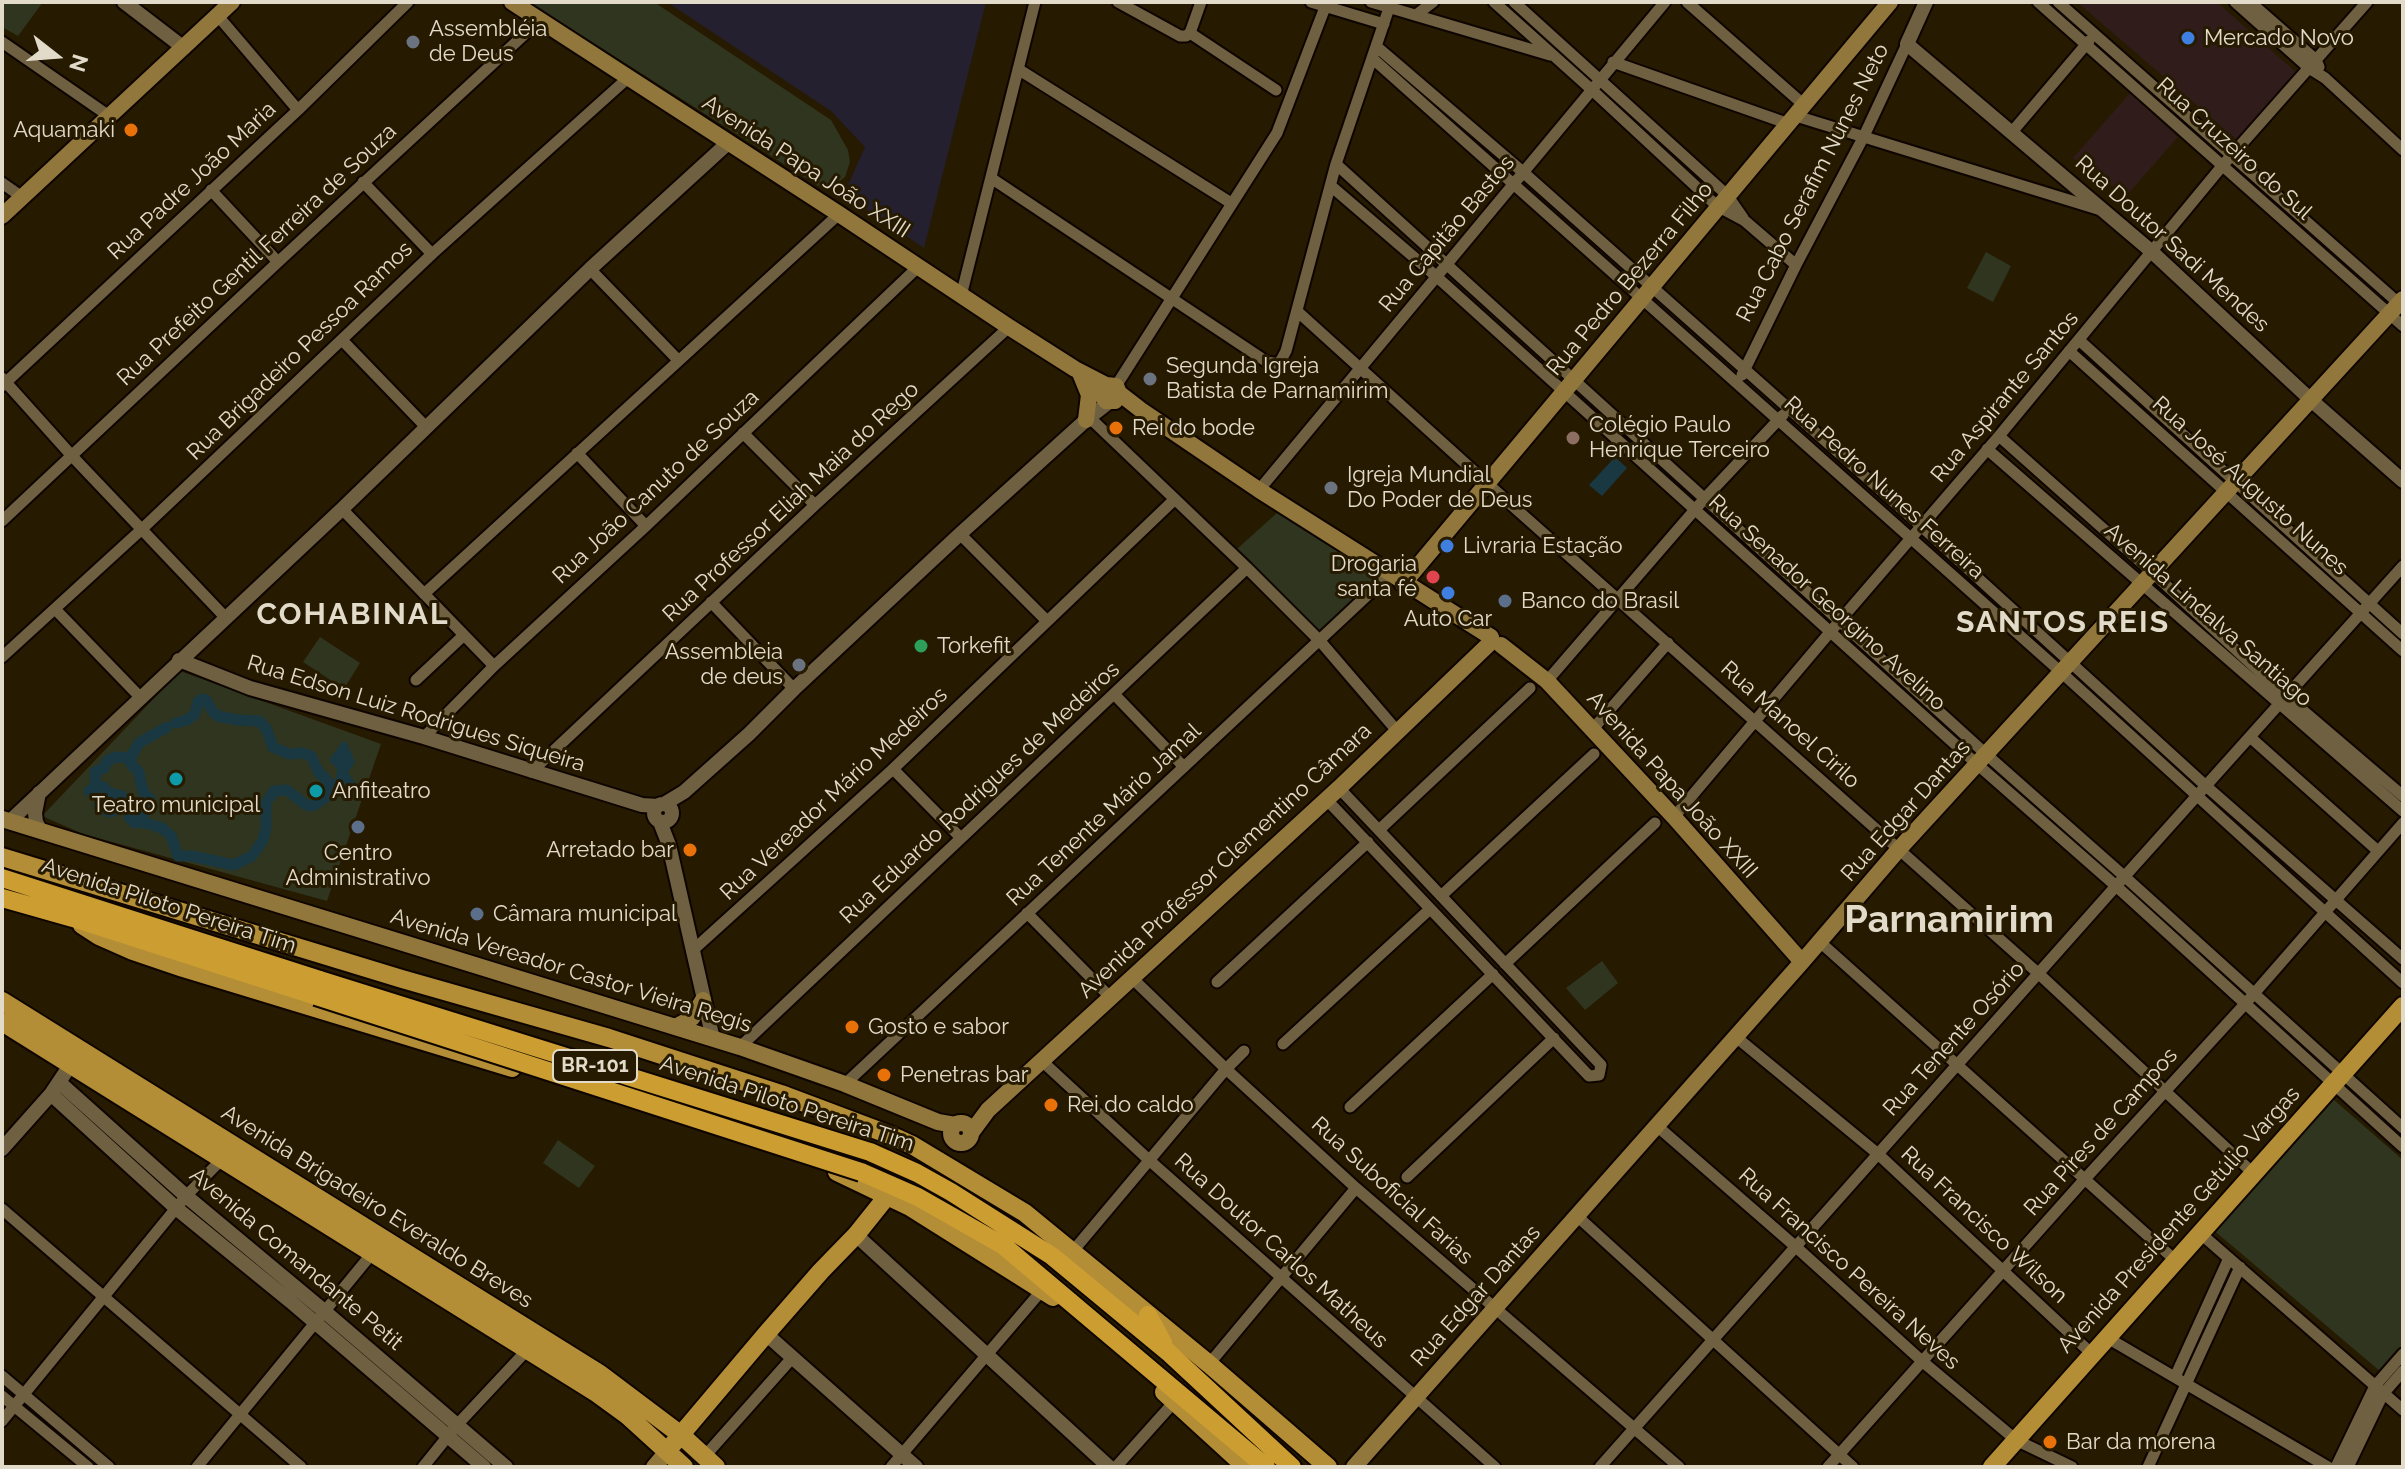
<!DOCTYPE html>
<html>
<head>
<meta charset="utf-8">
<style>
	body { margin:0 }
	#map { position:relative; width:2405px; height:1469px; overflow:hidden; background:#261a00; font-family:Raleway,sans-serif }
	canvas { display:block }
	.frame { position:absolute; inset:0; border:4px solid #e3dbca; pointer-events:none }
	.north { position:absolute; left:16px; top:16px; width:80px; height:80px; -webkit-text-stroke:6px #261a00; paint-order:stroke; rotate:107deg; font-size:22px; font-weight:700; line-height:32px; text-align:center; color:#e3dbca }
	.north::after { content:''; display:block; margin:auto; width:28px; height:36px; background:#e3dbca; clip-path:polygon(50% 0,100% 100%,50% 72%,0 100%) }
</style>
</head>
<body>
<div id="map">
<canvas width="2405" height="1469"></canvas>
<div class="frame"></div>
<div class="north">N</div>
</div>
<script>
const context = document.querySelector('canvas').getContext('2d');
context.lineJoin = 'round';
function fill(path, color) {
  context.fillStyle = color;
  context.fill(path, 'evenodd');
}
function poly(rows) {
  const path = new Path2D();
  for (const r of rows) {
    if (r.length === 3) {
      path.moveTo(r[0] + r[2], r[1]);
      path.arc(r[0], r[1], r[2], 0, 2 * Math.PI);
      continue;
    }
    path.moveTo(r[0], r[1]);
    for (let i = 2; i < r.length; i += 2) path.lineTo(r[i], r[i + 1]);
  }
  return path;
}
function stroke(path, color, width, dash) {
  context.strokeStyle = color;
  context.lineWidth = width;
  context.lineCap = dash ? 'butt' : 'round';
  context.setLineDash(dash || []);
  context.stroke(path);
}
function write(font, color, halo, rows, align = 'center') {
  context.font = font + ' Raleway,sans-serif';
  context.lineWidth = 6;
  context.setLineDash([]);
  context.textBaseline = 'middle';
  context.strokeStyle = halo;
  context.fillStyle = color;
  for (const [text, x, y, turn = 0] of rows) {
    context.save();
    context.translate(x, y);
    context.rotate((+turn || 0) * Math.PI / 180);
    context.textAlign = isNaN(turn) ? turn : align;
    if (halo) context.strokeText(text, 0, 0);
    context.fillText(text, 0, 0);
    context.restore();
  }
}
fill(poly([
	[2077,2,2217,2,2298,74,2260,122,2237,140],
	[2130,93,2178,137,2126,196,2073,158]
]), '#301d1b');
fill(poly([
	[667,2,986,2,924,248,844,194,865,147,831,111]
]), '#242030');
fill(poly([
	[2,2,43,2,18,36,2,27],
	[529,2,654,2,831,120,848,150,850,162,845,177,829,190,823,189],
	[1986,252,2011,266,1993,302,1967,288],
	[1278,512,1378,577,1318,632,1237,549],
	[320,637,360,663,344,689,303,662],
	[180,671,381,744,327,901,83,834,42,816],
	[1602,961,1618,983,1585,1010,1566,988],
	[2333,1099,2403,1160,2403,1346,2381,1372,2211,1228],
	[558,1140,595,1166,579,1188,543,1163]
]), '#2f351e');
fill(poly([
	[1615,457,1627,468,1602,496,1589,485],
	[343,741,347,743,355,762,348,772,355,783,354,788,342,791,329,790,327,784,336,778,337,769,329,760]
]), '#193842');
stroke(poly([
	[94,805,102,807]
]), '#193842', 3);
stroke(poly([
	[96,787,95,772,104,768,107,761,115,757,131,758],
	[89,791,96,787,104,787,107,792,122,796,124,808],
	[102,807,109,812,124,808,130,812,142,815,150,807,150,799,144,793,141,784,139,772,131,764,132,755,139,743,167,727],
	[130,812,129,817,135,823,142,822,162,828,171,836,178,856,192,856,234,865,252,856,263,840,266,828,266,803,274,791,287,790,306,805,313,806,327,796,329,790,326,779,319,773,311,756,302,753,289,754,273,747,266,728,259,721,237,720,218,716,213,712,206,700,202,699,198,702,195,714,187,720,176,723]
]), '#193842', 11);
const minor = poly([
	[1118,2,1180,36,1186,36,1190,33,1201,2],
	[1311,2,1384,24],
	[1371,2,1550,55],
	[1494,2,1592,90,1717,206,1745,221,1796,265],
	[1514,2,1727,195,1743,218],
	[1687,2,1804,105],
	[2038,2,2403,326],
	[2058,2,2403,307],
	[2235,2,2309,68,2325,78,2403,150],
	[2250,2,2316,60,2319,67],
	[1416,15,1433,2],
	[218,16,298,110],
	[1190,33,1276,90],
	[2,42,109,116],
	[1377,47,1524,173,1922,527,2206,786,2403,959],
	[1372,58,2062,673,2403,983],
	[1613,62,1789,124],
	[1018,69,1231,203],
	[1796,116,2101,210],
	[2012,132,2089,41],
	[1336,164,1987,755,2124,876,2403,1128],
	[991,178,1267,362,1279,364,1286,351,1336,164,1389,8],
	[363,182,432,254],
	[2,183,22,197],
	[1331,186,1437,277,1978,765,2116,886,2403,1147],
	[211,190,278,262],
	[590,269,678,360],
	[961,296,1035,2],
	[1297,311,1488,484,2039,974,2253,1173],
	[342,340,426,427],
	[2079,340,2403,634],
	[2069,351,2403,651],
	[1742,375,1796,265,1864,136,1907,44],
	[2,378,72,456,225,617],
	[2,386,298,110,408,2],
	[1116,386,1277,133,1327,2],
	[1089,417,1247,568,1320,641,1398,732],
	[743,433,815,505],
	[1999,436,2153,573,2287,697,2403,796],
	[1987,449,2403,811],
	[577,453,646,526],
	[1259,490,1665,2],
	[342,509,494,666],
	[2,521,278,262,540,20],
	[960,534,1047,621],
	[424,594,839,214],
	[711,602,794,689],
	[55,609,140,697],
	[2,657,142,529,432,254,629,77],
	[416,680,464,635],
	[1547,681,1705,498,1783,415],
	[1114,694,1184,767],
	[1592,730,1668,643],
	[424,737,494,666,646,526,918,267],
	[2250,737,2378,851],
	[893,769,961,838],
	[531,772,815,505,1009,327],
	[1327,800,1589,1076,1599,1075,1601,1065,1339,788],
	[1674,817,1831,631,1999,436,2223,165,2367,2],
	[1379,830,1530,688],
	[1441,896,1594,754],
	[1027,913,1112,999],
	[1820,942,2175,1260],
	[692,951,893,769,1175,499],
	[1505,964,1655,823],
	[1133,979,1226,1069,1356,1188,1679,1467],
	[1217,982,1368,842],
	[1736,1037,1878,1154,2092,1354],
	[1283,1044,1430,909],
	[740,1047,1247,568],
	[1043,1062,1149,1160,1495,1467],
	[845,1084,1389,575],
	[1350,1107,1493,974],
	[1657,1126,1796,1247,1923,1362,2016,1440,2072,1467],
	[1407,1177,1554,1038],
	[2,1209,301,1467],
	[1577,1216,1853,1467],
	[2200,1233,2403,1410],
	[1073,1251,1226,1069,1244,1051],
	[2106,1337,2328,1467],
	[1209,1364,1356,1188],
	[2,1376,109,1467],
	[2175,1377,2229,1258],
	[2,1396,88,1467],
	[2,1421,186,1196,226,1155],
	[704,1457,792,1358],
	[197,1467,374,1251],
	[423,1467,457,1425,528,1349],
	[891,1467,1043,1289],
	[1116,1467,1175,1401],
	[1600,1467,2116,886,2403,566],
	[1828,1467,2084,1180,2245,1004,2403,823],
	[2148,1467,2240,1267],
	[2336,1467,2375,1386,2403,1354],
	[2348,1467,2383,1394,2403,1371]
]);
const tertiary = poly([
	[124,2,184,48],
	[1926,2,1907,44,2151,251,2311,400,2403,481],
	[179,660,250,688,424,737,642,805,658,806],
	[39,793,35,813,36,822,40,830],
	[664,804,684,792,749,734,794,689,960,534,1086,420,1109,402],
	[663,813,9],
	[10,821,342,509,590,269,729,142],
	[660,822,669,845,713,1039],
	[60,1083,186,1196,324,1311,506,1467],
	[51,1094,176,1208,290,1301,484,1467],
	[2,1149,51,1094,75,1058],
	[856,1235,1109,1467],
	[766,1334,916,1467]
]);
const secondary = poly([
	[512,2,839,214,1009,327,1075,369,1106,385,1116,386,1119,393,1141,410,1259,490,1491,637],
	[2,216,232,2],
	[1080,373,1089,395,1086,420],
	[1106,385,1101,394,1106,401,1115,401,1119,393],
	[1403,584,1890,2],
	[1501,645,1547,681,1674,817,1802,962],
	[2,819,740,1047,845,1084,938,1122,955,1125],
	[675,1027,692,1018,703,1000],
	[961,1133,10],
	[971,1133,988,1110,1339,788,1490,643],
	[654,1467,667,1452],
	[1354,1467,1802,962,1899,849,2403,299]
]);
const primary = poly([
	[2,857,402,979,609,1038,781,1094,890,1135,912,1145,1025,1213,1209,1364,1328,1467],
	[82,925,99,936,133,951,183,968,512,1068],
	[2,1001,600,1374,681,1435,716,1467],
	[2,1022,595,1392,628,1416,684,1467],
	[837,1172,910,1207,1053,1297],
	[1164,1392,1246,1467],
	[673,1444,766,1334,821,1271,856,1235,888,1195],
	[1992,1467,2403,1006]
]);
const trunk = poly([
	[2,878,320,980],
	[2,898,73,918,316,996],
	[870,1152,917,1173,951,1192,1052,1256,1168,1352,1292,1467],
	[861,1172,918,1197,1004,1246,1266,1467],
	[1148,1315,1163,1343]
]);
stroke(minor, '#0f0500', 15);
stroke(tertiary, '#0f0500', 18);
stroke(secondary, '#0f0500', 20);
stroke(primary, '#0f0500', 22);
stroke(trunk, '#0f0500', 22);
stroke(minor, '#6e6041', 11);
stroke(tertiary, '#6e6041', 14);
stroke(secondary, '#91773b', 16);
stroke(primary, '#b48e36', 18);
stroke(trunk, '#cc9e32', 18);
const trunkBridge = poly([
	[320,980,870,1152],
	[316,996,861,1172]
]);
stroke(trunkBridge, '#0f0500', 22, []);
stroke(trunkBridge, '#cc9e32', 18);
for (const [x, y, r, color] of [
	[2188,38,8,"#3f7fe0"],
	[413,42,8,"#6b7280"],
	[131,130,8,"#e8710a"],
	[1150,379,8,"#6b7280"],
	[1116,428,8,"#e8710a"],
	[1573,438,8,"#8d6e63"],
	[1331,488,8,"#6b7280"],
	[1447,546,8,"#3f7fe0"],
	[1433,577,8,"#e0444e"],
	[1448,593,8,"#3f7fe0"],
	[1505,601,8,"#5c6f8a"],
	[921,646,8,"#2e9e5b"],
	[799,665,8,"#6b7280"],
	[176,779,8,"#0f9aa8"],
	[316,791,8,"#0f9aa8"],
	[358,827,8,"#5c6f8a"],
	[690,850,8,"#e8710a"],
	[477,914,8,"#5c6f8a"],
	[852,1027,8,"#e8710a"],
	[884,1075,8,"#e8710a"],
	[1051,1105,8,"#e8710a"],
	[2050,1442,8,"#e8710a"]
]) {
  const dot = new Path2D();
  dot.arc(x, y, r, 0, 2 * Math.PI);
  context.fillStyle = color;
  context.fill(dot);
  stroke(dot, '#261a00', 3);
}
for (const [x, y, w] of [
	[595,1066,84]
]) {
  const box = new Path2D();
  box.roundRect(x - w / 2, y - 16, w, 32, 6);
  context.fillStyle = '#261a00';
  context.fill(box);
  stroke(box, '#e3dbca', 2);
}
write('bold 20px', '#e3dbca', null, [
	["BR-101",595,1066]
]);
write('22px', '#e3dbca', '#261a00', [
	["Assembléia",429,29],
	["de Deus",429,54],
	["Mercado Novo",2204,38],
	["Aquamaki",115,130,"right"],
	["Segunda Igreja",1166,366],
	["Batista de Parnamirim",1166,391],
	["Colégio Paulo",1589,425],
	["Henrique Terceiro",1589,450],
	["Rei do bode",1132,428],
	["Igreja Mundial",1347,475],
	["Do Poder de Deus",1347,500],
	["Livraria Estação",1463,546],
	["Drogaria",1417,564,"right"],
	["santa fé",1417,589,"right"],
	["Banco do Brasil",1521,601],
	["Auto Car",1448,619,"center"],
	["Torkefit",937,646],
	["Assembleia",783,652,"right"],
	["de deus",783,677,"right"],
	["Anfiteatro",332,791],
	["Teatro municipal",176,805,"center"],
	["Arretado bar",674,850,"right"],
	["Centro",358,853,"center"],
	["Administrativo",358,878,"center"],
	["Câmara municipal",493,914],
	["Gosto e sabor",868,1027],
	["Penetras bar",900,1075],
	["Rei do caldo",1067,1105],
	["Bar da morena",2066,1442]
], 'left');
write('22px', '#e3dbca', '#261a00', [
	["Rua Cruzeiro do Sul",2234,149,42],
	["Avenida Papa João XXIII",806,167,33],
	["Rua Padre João Maria",192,181,-43],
	["Rua Cabo Serafim Nunes Neto",1813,183,-63],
	["Rua Capitão Bastos",1447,234,-50],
	["Rua Doutor Sadi Mendes",2172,244,42],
	["Rua Prefeito Gentil Ferreira de Souza",257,255,-43],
	["Rua Pedro Bezerra Filho",1630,279,-50],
	["Rua Brigadeiro Pessoa Ramos",300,351,-44],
	["Rua Aspirante Santos",2005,397,-50],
	["Rua José Augusto Nunes",2250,486,42],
	["Rua João Canuto de Souza",656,487,-43],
	["Rua Pedro Nunes Ferreira",1884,488,42],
	["Rua Professor Eliah Maia do Rego",791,502,-43],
	["Rua Senador Georgino Avelino",1827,603,42],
	["Avenida Lindalva Santiago",2208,615,41],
	["Rua Edson Luiz Rodrigues Siqueira",416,714,17],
	["Rua Manoel Cirilo",1790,725,42],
	["Avenida Papa João XXIII",1672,785,48],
	["Rua Eduardo Rodrigues de Medeiros",980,793,-43],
	["Rua Vereador Mário Medeiros",834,794,-43],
	["Rua Edgar Dantas",1906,811,-48],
	["Rua Tenente Mário Jamal",1104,815,-43],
	["Avenida Professor Clementino Câmara",1225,861,-43],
	["Avenida Piloto Pereira Tim",169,906,18],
	["Avenida Vereador Castor Vieira Regis",571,971,17],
	["Rua Tenente Osório",1954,1039,-48],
	["Avenida Piloto Pereira Tim",787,1104,18],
	["Rua Pires de Campos",2101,1132,-48],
	["Rua Suboficial Farias",1392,1191,42],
	["Avenida Brigadeiro Everaldo Breves",377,1207,32],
	["Avenida Presidente Getúlio Vargas",2179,1220,-48],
	["Rua Francisco Wilson",1984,1225,43],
	["Rua Doutor Carlos Matheus",1281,1251,42],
	["Avenida Comandante Petit",296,1259,40],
	["Rua Francisco Pereira Neves",1849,1269,42],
	["Rua Edgar Dantas",1476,1296,-48]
]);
context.letterSpacing = '2px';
write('bold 30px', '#e3dbca', '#261a00', [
	["COHABINAL",353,615],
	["SANTOS REIS",2063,623]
]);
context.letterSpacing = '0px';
write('bold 38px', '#e3dbca', '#261a00', [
	["Parnamirim",1949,921]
]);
</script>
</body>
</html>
